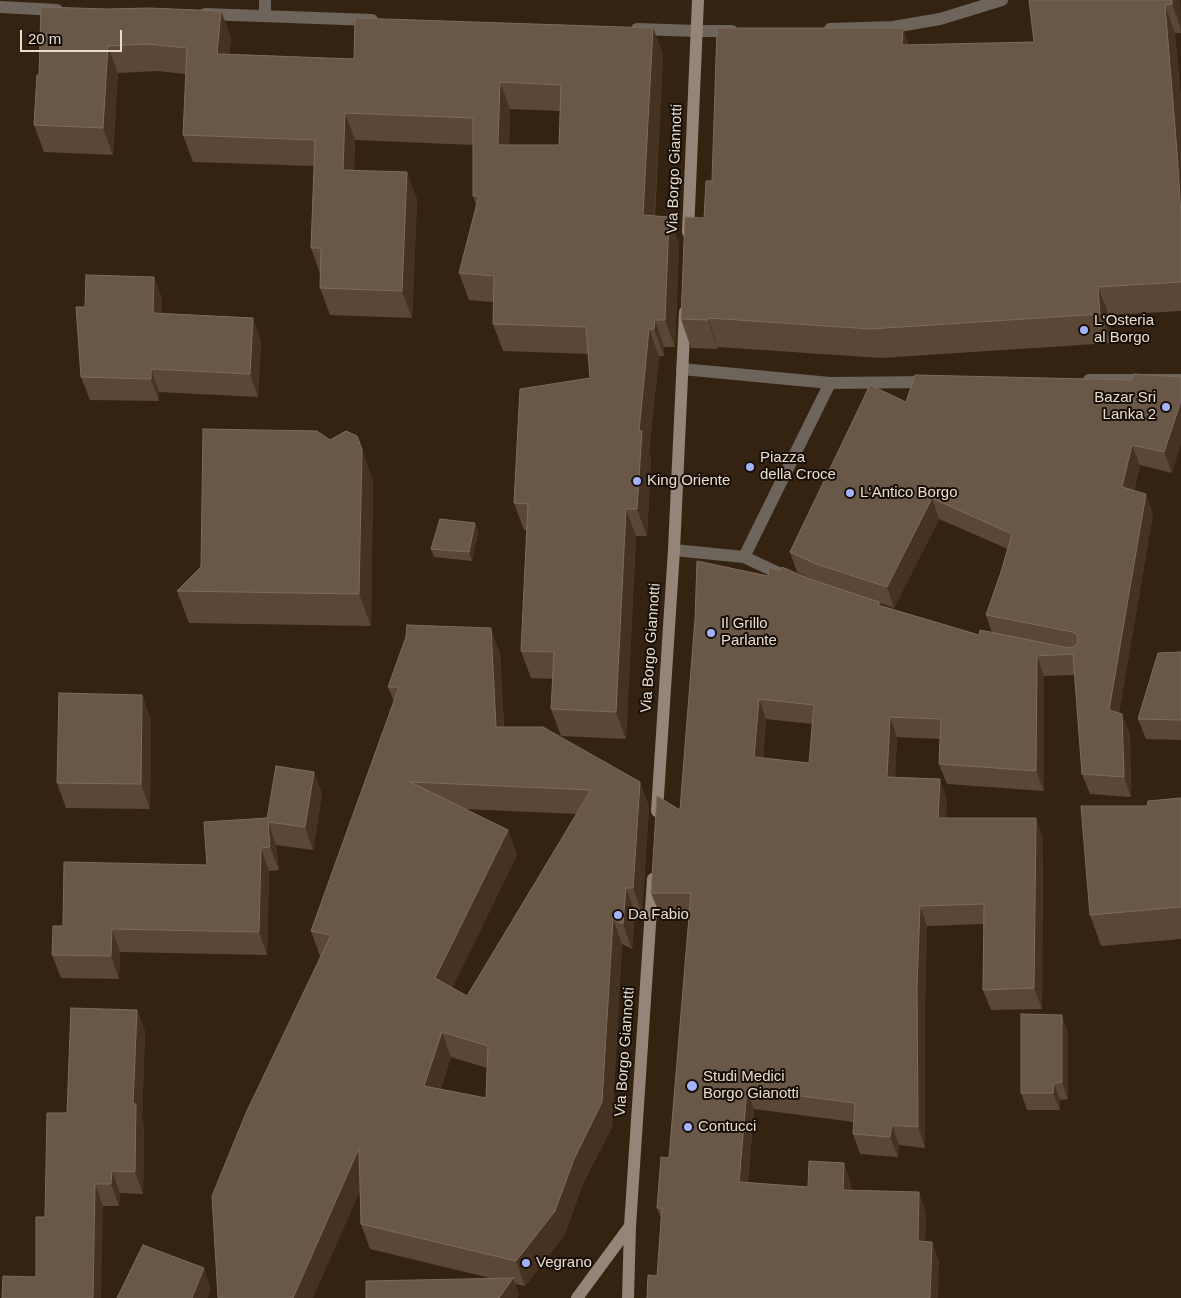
<!DOCTYPE html>
<html>
<head>
<meta charset="utf-8">
<style>
	body { margin:0 }
	#map { position:relative; width:1181px; height:1298px; overflow:hidden; background:#352312; font-family:Arial,sans-serif }
	canvas { display:block }
	.scale { position:absolute; left:20px; top:30px; width:102px; height:22px; box-sizing:border-box; border:2px solid #e9ddd2; border-top:0; padding-left:6px; font-size:15px; line-height:18px; white-space:nowrap; color:#e9ddd2; -webkit-text-stroke:4px #170f07; paint-order:stroke }
</style>
</head>
<body>
<div id="map">
<canvas width="1181" height="1298"></canvas>
<div class="scale">20 m</div>
</div>
<script>
const context = document.querySelector('canvas').getContext('2d');
context.lineJoin = 'round';
function poly(rows) {
  const path = new Path2D();
  for (const r of rows) {
    path.moveTo(r[0], r[1]);
    for (let i = 2; i < r.length; i += 2) path.lineTo(r[i], r[i + 1]);
  }
  return path;
}
function stroke(path, color, width, dash) {
  context.strokeStyle = color;
  context.lineWidth = width;
  context.lineCap = dash ? 'butt' : 'round';
  context.setLineDash(dash || []);
  context.stroke(path);
}
function fill(path, color) {
  context.fillStyle = color;
  context.fill(path, 'evenodd');
}
function write(font, color, halo, rows, align = 'center') {
  context.font = font + ' Arial,sans-serif';
  context.lineWidth = 4;
  context.setLineDash([]);
  context.textBaseline = 'middle';
  context.strokeStyle = halo;
  context.fillStyle = color;
  for (const [text, x, y, turn = 0] of rows) {
    context.save();
    context.translate(x, y);
    context.rotate((+turn || 0) * Math.PI / 180);
    context.textAlign = isNaN(turn) ? turn : align;
    if (halo) context.strokeText(text, 0, 0);
    context.fillText(text, 0, 0);
    context.restore();
  }
}
stroke(poly([
	[265,0,265,16],
	[0,7,57,10],
	[205,14,372,20],
	[637,29,697,31,732,31],
	[830,29,893,27,940,19,1002,0],
	[682,369,830,383,929,382],
	[1089,380,1181,380],
	[674,550,744,557,830,383],
	[744,557,785,576]
]), '#6d645b', 12);
stroke(poly([
	[688,232,698,0],
	[657,811,674,550,685,312],
	[577,1298,630,1226],
	[628,1298,630,1226,653,879]
]), '#958578', 12);
fill(poly([
	[1029,0,1180,0,1181,33,1175,33,1181,100,1181,311,1109,315,1111,343,881,358,718,347,718,349,691,348,681,319,712,181,909,45,1034,42],
	[108,9,221,11,231,38,229,54,354,59,653,28,663,55,655,216,669,217,679,244,675,347,664,347,664,356,659,356,649,452,651,458,647,536,636,536,626,739,561,736,551,709,553,679,531,678,521,651,527,530,524,530,514,503,590,378,588,354,503,351,493,324,493,302,469,300,459,273,476,205,473,196,473,145,355,140,354,171,417,199,412,318,330,315,320,288,320,273,311,248,314,166,193,162,183,135,186,74,157,71,118,73,113,155,44,152,34,125,39,75],
	[510,109,560,111,559,145,509,145],
	[154,277,162,299,161,313,261,340,258,397,159,392,159,401,90,400,81,377,85,307],
	[1181,377,1172,473,1140,465,1134,491,1153,514,1119,713,1130,734,1131,797,1090,794,1082,774,1075,675,1044,676,1044,791,947,784,939,764,940,739,897,737,895,777,947,799,946,818,1043,838,1042,1009,991,1010,983,990,984,924,927,926,925,1006,925,1148,899,1145,898,1157,860,1154,853,1134,853,1122,754,1109,748,1182,808,1187,851,1183,851,1190,926,1212,925,1242,932,1242,939,1263,657,1276,661,1218,657,1208,669,1158,689,913,659,913,651,893,680,810,768,576,780,571,817,582,797,572,790,552,906,402,1132,380],
	[939,519,1008,549,1001,572,986,615,992,633,979,635,881,606,880,603,894,608],
	[766,719,812,724,809,763,763,758],
	[330,440,373,481,371,626,189,623,177,591],
	[475,523,478,532,472,561,434,557,431,549],
	[1181,652,1181,740,1146,739,1138,719],
	[500,653,504,727,640,782,649,807,642,913,635,913,632,949,622,944,612,1127,583,1184,564,1236,525,1286,515,1284,519,1295,517,1298,366,1298,494,1279,370,1249,361,1224,360,1191,321,956,320,956,311,931,394,702,388,687],
	[465,809,576,814,467,996,452,988,517,855,508,830],
	[451,1057,487,1068,486,1098,441,1089],
	[142,695,151,720,150,809,66,808,57,783],
	[314,772,322,795,313,850,276,845,279,870,269,871,267,955,120,952,119,979,61,978,52,955,63,926,207,865,267,818],
	[1181,798,1181,939,1101,946,1090,915],
	[137,1010,145,1032,142,1119,144,1126,143,1194,120,1193,119,1206,103,1206,36,1277,45,1217,67,1113],
	[1068,1032,1068,1099,1060,1100,1060,1110,1027,1110,1021,1093]
]), '#5a4736');
fill(poly([
	[1172,0,1180,0,1181,29,1172,4],
	[1165,5,1175,33,1181,100,1181,215],
	[221,11,231,38,227,81,217,54],
	[653,28,663,55,653,242,643,215],
	[903,28,913,57,902,45],
	[108,46,118,73,113,155,103,128],
	[500,82,510,109,508,172,498,145],
	[345,113,355,140,353,197,343,170],
	[407,172,417,199,412,318,402,291],
	[669,217,679,244,675,347,665,320],
	[154,277,162,299,161,335,153,313],
	[1098,287,1109,315,1111,343,1100,314],
	[253,318,261,340,258,397,250,374],
	[708,318,718,347,718,349,708,320],
	[655,320,664,347,664,356,654,329],
	[649,329,659,356,649,452,651,458,647,536,637,509,639,431],
	[151,369,159,392,159,401,151,379],
	[1181,401,1181,444,1172,473,1164,452],
	[1132,445,1140,465,1129,508,1122,487],
	[362,449,373,481,371,626,359,594],
	[1146,494,1153,514,1116,731,1109,710],
	[932,498,939,519,894,608,887,587],
	[626,509,636,536,626,739,616,712],
	[475,523,478,532,472,561,469,552],
	[491,628,500,653,505,752,496,727],
	[1037,656,1044,676,1044,791,1036,771],
	[142,695,151,720,150,809,141,784],
	[759,699,766,719,762,777,754,757],
	[1122,714,1130,734,1131,797,1124,777],
	[890,717,897,737,894,797,887,777],
	[314,772,322,795,313,850,305,827],
	[940,779,947,799,946,838,938,818],
	[640,782,649,807,642,913,633,888],
	[1036,818,1043,838,1042,1009,1034,988],
	[268,822,276,845,279,870,270,847],
	[508,830,517,855,444,1004,435,978],
	[261,848,269,871,267,955,259,932],
	[626,888,635,913,632,949,623,924],
	[920,906,927,926,925,1006,925,1148,918,1127,917,986],
	[613,919,622,944,612,1127,583,1184,564,1236,525,1286,516,1261],
	[112,929,120,952,119,979,111,956],
	[137,1010,145,1032,142,1119,144,1126,143,1194,135,1172,133,1104],
	[1062,1015,1068,1032,1068,1099,1062,1082],
	[442,1032,451,1057,434,1111,424,1086],
	[1054,1083,1060,1100,1060,1110,1053,1093],
	[747,1089,754,1109,746,1202,739,1182],
	[892,1125,899,1145,898,1157,890,1137],
	[359,1148,368,1173,313,1298,293,1298],
	[844,1163,851,1183,850,1210,843,1190],
	[112,1171,120,1193,119,1206,111,1184],
	[95,1184,103,1206,101,1298,93,1298],
	[919,1192,926,1212,925,1262,918,1241],
	[932,1242,939,1263,938,1298,930,1298],
	[204,1268,211,1289,208,1298,192,1298],
	[513,1278,519,1295,517,1298,499,1298]
]), '#453220');
const building = poly([
	[1029,0,1172,0,1172,4,1165,5,1177,152,1181,215,1181,282,1098,287,1100,314,871,329,708,318,708,320,681,319,685,217,704,218,706,181,712,181,717,28,903,28,902,45,1034,42,1029,0],
	[41,7,108,9,149,8,221,11,217,54,220,54,354,59,355,18,653,28,643,215,669,217,665,320,655,320,654,329,649,329,639,431,642,431,637,509,626,509,616,712,551,709,554,652,521,651,528,504,514,503,520,389,590,378,586,327,493,324,494,276,459,273,479,196,473,196,473,118,345,113,343,170,407,172,402,291,320,288,321,248,311,248,315,140,183,135,187,48,147,44,108,46,103,128,34,125,37,75,39,75,41,7],
	[500,82,561,85,559,145,498,145,500,82],
	[86,275,154,277,153,313,253,318,250,374,151,369,151,379,81,377,76,307,85,307,86,275],
	[1134,374,1181,377,1181,401,1164,452,1132,445,1122,487,1146,494,1109,710,1122,714,1124,777,1082,774,1073,654,1037,656,1036,771,939,764,941,719,890,717,887,777,940,779,938,818,1036,818,1034,988,983,990,984,904,920,906,917,986,918,1127,892,1125,890,1137,853,1134,855,1103,747,1089,739,1182,808,1187,809,1161,844,1163,843,1190,919,1192,918,1241,932,1242,930,1298,647,1298,648,1275,657,1276,662,1208,657,1208,661,1157,669,1158,691,893,651,893,657,796,680,810,695,619,697,561,768,576,769,567,780,571,782,567,810,579,879,602,878,605,979,635,980,630,1069,648,1074,647,1078,642,1078,638,1076,634,1073,632,986,615,1001,572,1012,534,932,498,887,587,816,564,790,552,870,385,906,402,915,375,1132,380,1134,374],
	[759,699,814,705,809,763,754,757,759,699],
	[203,429,317,431,330,440,346,431,357,436,362,449,359,594,177,591,201,567,203,429],
	[440,519,475,523,469,552,431,549,440,519],
	[407,625,491,628,496,727,543,727,640,782,633,888,626,888,623,924,613,919,602,1102,574,1159,555,1211,516,1261,361,1224,359,1148,293,1298,218,1298,212,1196,246,1113,331,935,311,931,399,687,388,687,406,637,407,625],
	[410,782,591,790,467,996,435,978,508,830,410,782],
	[442,1032,488,1046,486,1098,424,1086,442,1032],
	[1181,652,1181,720,1138,719,1158,653,1181,652],
	[59,693,142,695,141,784,57,783,59,693],
	[276,766,314,772,305,827,268,822,270,847,261,848,259,932,112,929,111,956,52,955,53,926,63,926,64,862,207,865,204,822,267,818,267,819,276,766],
	[1181,798,1181,907,1090,915,1081,806,1147,806,1148,801,1181,798],
	[71,1008,137,1010,133,1104,136,1104,135,1172,112,1171,111,1184,95,1184,93,1298,2,1298,3,1276,36,1277,36,1217,45,1217,47,1113,67,1113,71,1008],
	[1021,1014,1062,1015,1062,1082,1054,1083,1053,1093,1021,1093,1021,1014],
	[143,1245,204,1268,192,1298,117,1298,143,1245],
	[513,1278,499,1298,366,1298,366,1281,513,1278]
]);
fill(building, '#695747');
stroke(building, '#7d6c5c', 1);
for (const [x, y, r, color] of [
	[1084,330,5,"#a2b2fd"],
	[1166,407,5,"#a2b2fd"],
	[750,467,5,"#a2b2fd"],
	[637,481,5,"#a2b2fd"],
	[850,493,5,"#a2b2fd"],
	[711,633,5,"#a2b2fd"],
	[618,915,5,"#a2b2fd"],
	[692,1086,6,"#a2b2fd"],
	[688,1127,5,"#a2b2fd"],
	[526,1263,5,"#a2b2fd"]
]) {
  const dot = new Path2D();
  dot.arc(x, y, r, 0, 2 * Math.PI);
  context.fillStyle = color;
  context.fill(dot);
  stroke(dot, '#170f07', 2);
}
write('15px', '#e9ddd2', '#170f07', [
	["Via Borgo Giannotti",675,169,-88],
	["Via Borgo Giannotti",651,648,-86],
	["Via Borgo Giannotti",625,1052,-86]
]);
write('15px', '#e9ddd2', '#170f07', [
	["L‘Osteria",1094,321],
	["al Borgo",1094,338],
	["Bazar Sri",1156,398,"right"],
	["Lanka 2",1156,415,"right"],
	["Piazza",760,458],
	["della Croce",760,475],
	["King Oriente",647,481],
	["L‘Antico Borgo",860,493],
	["Il Grillo",721,624],
	["Parlante",721,641],
	["Da Fabio",628,915],
	["Studi Medici",703,1077],
	["Borgo Gianotti",703,1094],
	["Contucci",698,1127],
	["Vegrano",536,1263]
], 'left');
</script>
</body>
</html>
